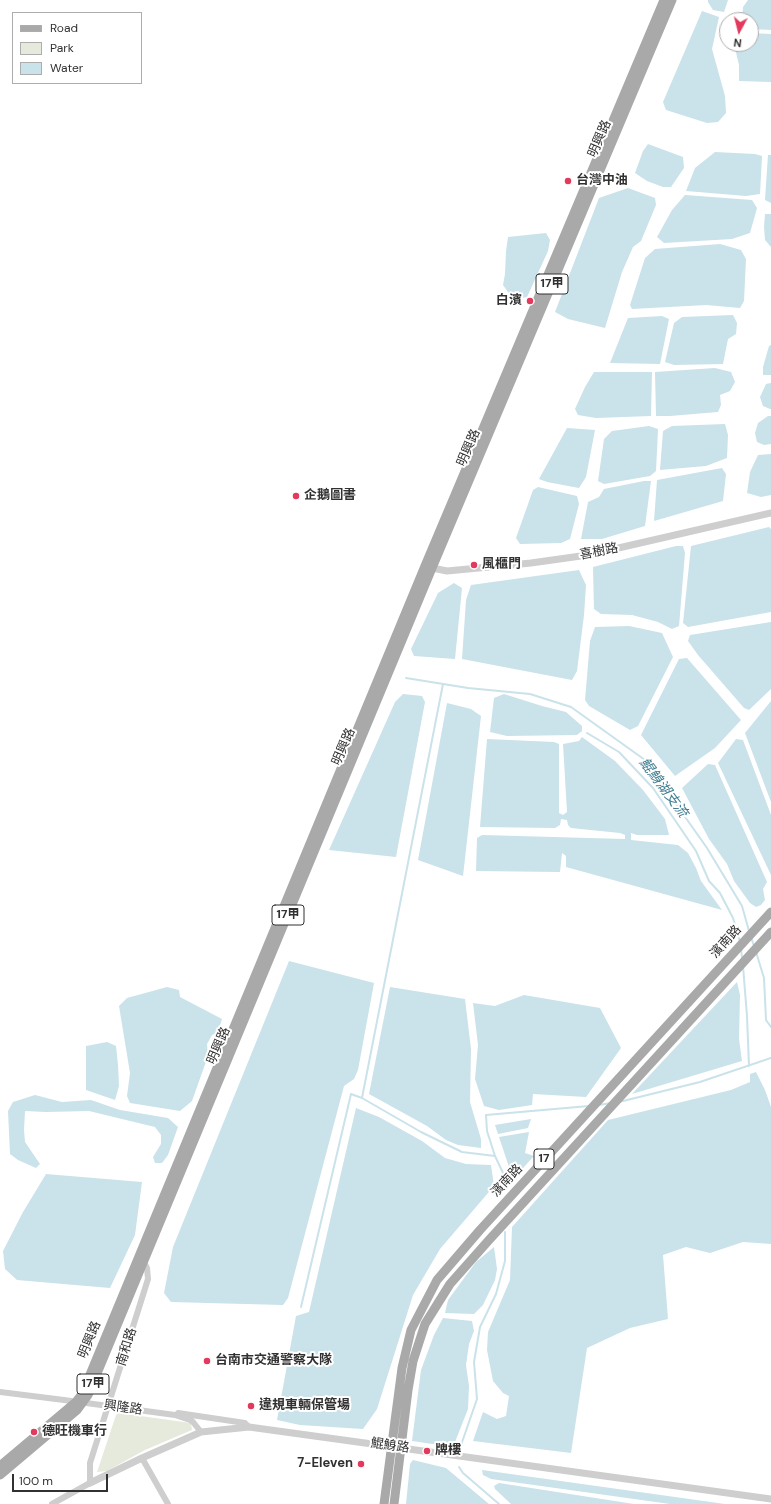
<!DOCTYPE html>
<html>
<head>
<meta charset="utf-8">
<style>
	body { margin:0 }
	#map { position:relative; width:771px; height:1504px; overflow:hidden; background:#fff; font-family:"DM Sans",sans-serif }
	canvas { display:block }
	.legend { position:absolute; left:12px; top:12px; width:130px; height:72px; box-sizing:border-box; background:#fff; border:1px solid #adadad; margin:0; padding:5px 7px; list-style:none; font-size:12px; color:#313131 }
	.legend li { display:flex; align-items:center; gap:8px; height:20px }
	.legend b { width:20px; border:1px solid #adadad }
	.north { position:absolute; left:719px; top:12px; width:40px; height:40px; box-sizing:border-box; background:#fff; border:1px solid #adadad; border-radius:50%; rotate:187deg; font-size:11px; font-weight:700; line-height:16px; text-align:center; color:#313131 }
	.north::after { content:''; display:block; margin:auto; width:14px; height:18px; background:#e2395d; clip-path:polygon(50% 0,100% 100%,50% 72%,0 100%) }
	.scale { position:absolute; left:12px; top:1474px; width:96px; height:18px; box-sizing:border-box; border:2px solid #313131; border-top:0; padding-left:5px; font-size:12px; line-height:14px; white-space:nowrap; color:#313131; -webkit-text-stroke:3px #fff; paint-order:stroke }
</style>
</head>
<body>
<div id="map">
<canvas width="771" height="1504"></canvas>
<ul class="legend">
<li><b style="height:5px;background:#a9a9a9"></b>Road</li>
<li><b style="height:11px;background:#e6eadd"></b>Park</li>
<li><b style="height:11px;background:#cae2ea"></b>Water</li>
</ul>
<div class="north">N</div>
<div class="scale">100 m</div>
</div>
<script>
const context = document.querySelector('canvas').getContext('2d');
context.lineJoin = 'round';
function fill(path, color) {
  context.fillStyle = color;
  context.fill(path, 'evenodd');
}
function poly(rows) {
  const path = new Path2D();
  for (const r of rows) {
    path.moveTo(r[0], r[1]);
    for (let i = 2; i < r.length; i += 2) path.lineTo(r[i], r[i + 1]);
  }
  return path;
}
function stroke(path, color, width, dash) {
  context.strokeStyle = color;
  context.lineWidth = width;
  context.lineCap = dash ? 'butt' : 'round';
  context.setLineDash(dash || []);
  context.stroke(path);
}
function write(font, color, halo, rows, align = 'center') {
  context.font = font + ' "DM Sans","Noto Sans TC",sans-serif';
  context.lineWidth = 4;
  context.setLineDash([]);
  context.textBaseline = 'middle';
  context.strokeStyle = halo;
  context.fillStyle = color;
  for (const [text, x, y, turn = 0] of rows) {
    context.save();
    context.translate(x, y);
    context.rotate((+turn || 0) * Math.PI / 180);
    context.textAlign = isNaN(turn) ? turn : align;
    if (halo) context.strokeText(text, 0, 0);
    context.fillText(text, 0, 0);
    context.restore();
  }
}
fill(poly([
	[119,1413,191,1423,192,1430,145,1450,107,1471,97,1472,116,1415]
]), '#e6eadd');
fill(poly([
	[708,0,728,0,724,12,713,10,708,2],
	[748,0,771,0,771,30,751,29,751,20,742,20,743,7],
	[702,11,719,17,712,49,725,96,726,113,718,122,707,123,666,110,663,102],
	[751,33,771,34,771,82,739,81,739,65,734,44,751,44],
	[648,144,683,157,684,168,671,187,663,187,647,181,635,173,643,151],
	[715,152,755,154,762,156,760,194,746,196,686,191,695,168],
	[768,155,771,155,771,203,765,200],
	[628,188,655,198,656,205,641,241,633,247,622,272,605,328,568,319,555,312,599,198],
	[685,195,752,200,757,208,750,233,732,239,664,243,657,237,672,210],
	[765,214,771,214,771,247,765,240,764,227],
	[546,233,550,240,548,251,527,297,517,299,510,295,503,285,505,274,506,251,508,237],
	[720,244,741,250,746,259,744,301,740,308,706,305,632,309,630,305,645,258,655,249],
	[733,315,737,323,736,334,728,339,723,364,674,365,665,362,674,323,682,317],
	[662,316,669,319,660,364,610,363,628,318],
	[771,345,771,375,763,375,763,367,769,346],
	[715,368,731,372,735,382,730,391,720,395,721,405,718,412,670,416,656,416,655,372],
	[594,372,652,372,651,416,596,418,578,415,575,409,585,387],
	[771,383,771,409,770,409,763,406,760,397,766,384],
	[768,416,771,416,771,444,764,445,757,442,755,433,758,423],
	[725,424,728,435,727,458,706,466,660,470,663,431,672,426],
	[649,426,658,429,656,471,650,476,604,484,598,481,604,439,612,431],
	[567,428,595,430,586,477,579,488,547,482,539,479],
	[771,454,771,495,761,497,747,493,750,472,758,455],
	[722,468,726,474,723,501,654,521,657,480],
	[644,481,651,481,645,526,602,539,581,539,588,502,599,497,604,489],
	[538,487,577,496,579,504,570,539,561,543,520,544,516,538,533,490],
	[769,527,771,529,771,612,688,627,683,623,691,546],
	[676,546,683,546,685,553,679,626,672,629,658,622,632,615,601,614,594,609,593,567],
	[579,570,586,585,584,615,577,671,572,680,462,659,466,600,471,585],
	[454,583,462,588,455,659,414,656,411,649,438,593],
	[771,622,771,689,749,710,744,708,698,655,688,641,690,635],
	[629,626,662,633,673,657,638,726,630,730,589,706,585,700,590,641,595,627],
	[687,658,741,720,715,748,675,776,641,735,679,659],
	[403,694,422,696,425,702,396,857,329,850,395,702],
	[504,694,542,706,566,712,582,726,582,731,577,735,507,736,490,732,494,698],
	[771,701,771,802,745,733],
	[447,703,471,709,481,716,463,876,418,860],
	[582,737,615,761,643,790,665,819,669,835,637,835,631,833,631,840,678,845,688,853,696,868,701,881,722,910,566,867,566,856,562,853,560,872,476,871,477,838,482,835,625,839,625,835,620,833,571,828,568,825,567,820,561,819,560,825,555,828,480,827,487,739,554,742,559,744,559,813,563,815,567,812,563,744,579,741],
	[736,739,743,740,771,815,771,875,718,763],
	[708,764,715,765,767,882,763,889,765,900,761,905,756,907,750,903,734,881,727,864,709,839,682,788],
	[289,961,374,983,358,1070,354,1079,344,1086,288,1298,283,1305,171,1302,164,1293,173,1247],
	[737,982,740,995,739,1039,742,1061,632,1094],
	[167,987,179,990,180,997,222,1019,218,1032,212,1035,207,1044,208,1056,192,1101,180,1111,130,1103,127,1096,130,1073,119,1006,127,998],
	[390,987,465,999,471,1049,470,1102,481,1139,481,1148,458,1145,446,1140,427,1126,369,1094],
	[524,995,600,1008,621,1048,586,1097,533,1094,532,1105,499,1110,484,1106,475,1079,478,1045,473,1003,495,1006],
	[107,1042,116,1046,118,1065,119,1086,115,1100,86,1090,86,1046],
	[756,1072,765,1090,771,1107,771,1244,743,1242,710,1253,686,1247,663,1255,668,1319,630,1328,587,1348,571,1453,473,1441,483,1412,497,1419,506,1416,509,1396,503,1393,493,1381,487,1350,488,1332,510,1280,512,1227,608,1120,731,1090,750,1082,750,1074],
	[35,1095,62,1102,91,1100,120,1110,168,1118,178,1127,168,1155,162,1163,155,1163,153,1157,161,1144,161,1135,155,1127,89,1111,46,1112,25,1111,24,1130,25,1142,40,1164,36,1168,18,1160,10,1154,8,1111,13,1102],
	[356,1108,379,1117,422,1141,445,1158,466,1164,491,1165,494,1186,440,1249,413,1295,377,1409,363,1429,300,1425,277,1420,296,1316,309,1312],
	[531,1119,528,1128,498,1134,495,1125],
	[529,1132,525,1153,534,1156,513,1179,499,1137],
	[46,1174,142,1182,135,1235,110,1288,17,1280,5,1269,3,1251,23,1212],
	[494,1247,497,1269,495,1280,483,1305,474,1314,445,1313,448,1300,476,1262],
	[443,1318,472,1321,474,1331,469,1344,466,1365,469,1386,468,1409,453,1447,412,1441,421,1370,434,1335],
	[413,1460,446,1468,489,1504,406,1504,410,1464],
	[482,1470,725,1504,670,1504,491,1479,483,1475],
	[499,1483,634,1504,511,1504,495,1489,494,1486]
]), '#cae2ea');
stroke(poly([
	[406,678,468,688,530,694,571,707,645,760,707,848,742,906,749,931],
	[587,733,619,752,653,788,696,851,709,881,720,893,733,918,740,942],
	[751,937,754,946],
	[741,949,742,958],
	[756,952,764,978,766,1020,771,1027],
	[743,966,747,1016,749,1066],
	[362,1098,443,684],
	[619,1102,700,1082,771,1058],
	[599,1105,611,1103],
	[503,1190,504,1175,495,1156,487,1131,486,1115,589,1106],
	[301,1307,351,1094,362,1098,421,1132,462,1152,495,1156],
	[460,1448,477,1399,474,1362,480,1327,496,1294,505,1261,505,1232],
	[459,1467,463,1473,499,1504]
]), '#cae2ea', 2);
stroke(poly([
	[0,1392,64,1400,175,1415,190,1420,193,1422,201,1432],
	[178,1413,245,1423,249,1427],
	[142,1458,168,1504],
	[52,1504,90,1483,90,1463,148,1279,147,1268,144,1262]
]), '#cecece', 6);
stroke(poly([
	[427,567,447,571,531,563,588,555,771,513],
	[90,1483,142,1458,201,1432,249,1427,771,1499]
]), '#cecece', 7);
stroke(poly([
	[0,1466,76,1402,82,1394,425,566,664,0],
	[0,1475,77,1410,88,1395,432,568,672,0],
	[384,1504,402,1368,411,1330,437,1280,480,1230,771,912],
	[394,1504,408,1390,413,1361,425,1324,450,1284,489,1240,771,932]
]), '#a9a9a9', 9);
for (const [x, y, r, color] of [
	[568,181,4,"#e2395d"],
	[530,301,4,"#e2395d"],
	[296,496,4,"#e2395d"],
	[474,565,4,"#e2395d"],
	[207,1361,4,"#e2395d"],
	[251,1406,4,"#e2395d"],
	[34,1432,4,"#e2395d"],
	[427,1451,4,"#e2395d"],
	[361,1464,4,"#e2395d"]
]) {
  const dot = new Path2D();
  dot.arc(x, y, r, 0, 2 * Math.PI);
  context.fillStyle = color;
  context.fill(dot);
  stroke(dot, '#fff', 1.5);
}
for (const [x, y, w] of [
	[552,284,32],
	[288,915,32],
	[544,1159,20],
	[93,1384,32]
]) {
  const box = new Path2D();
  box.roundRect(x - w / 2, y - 10, w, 20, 3);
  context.fillStyle = '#fff';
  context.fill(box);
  stroke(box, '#313131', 1);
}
write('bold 12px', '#313131', null, [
	["17甲",552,284],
	["17甲",288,915],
	["17",544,1159],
	["17甲",93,1384]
]);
write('13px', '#313131', '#fff', [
	["明興路",600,139,-67],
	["明興路",469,448,-67],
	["喜樹路",599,552,-11],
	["明興路",344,747,-67],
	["濱南路",726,942,-48],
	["明興路",219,1046,-67],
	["濱南路",507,1181,-47],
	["明興路",90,1340,-68],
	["南和路",127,1347,-73],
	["興隆路",123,1408,8],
	["鯤鯓路",390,1446,8]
]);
write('bold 13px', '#313131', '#fff', [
	["台灣中油",576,181],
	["白濱",522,301,"right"],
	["企鵝圖書",304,496],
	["風櫃門",482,565],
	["台南市交通警察大隊",215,1361],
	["違規車輛保管場",259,1406],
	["德旺機車行",42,1432],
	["牌樓",435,1451],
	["7-Eleven",353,1464,"right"]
], 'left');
write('italic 14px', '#407e92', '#fff', [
	["鯤鯓湖支流",663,788,53]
]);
</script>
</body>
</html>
